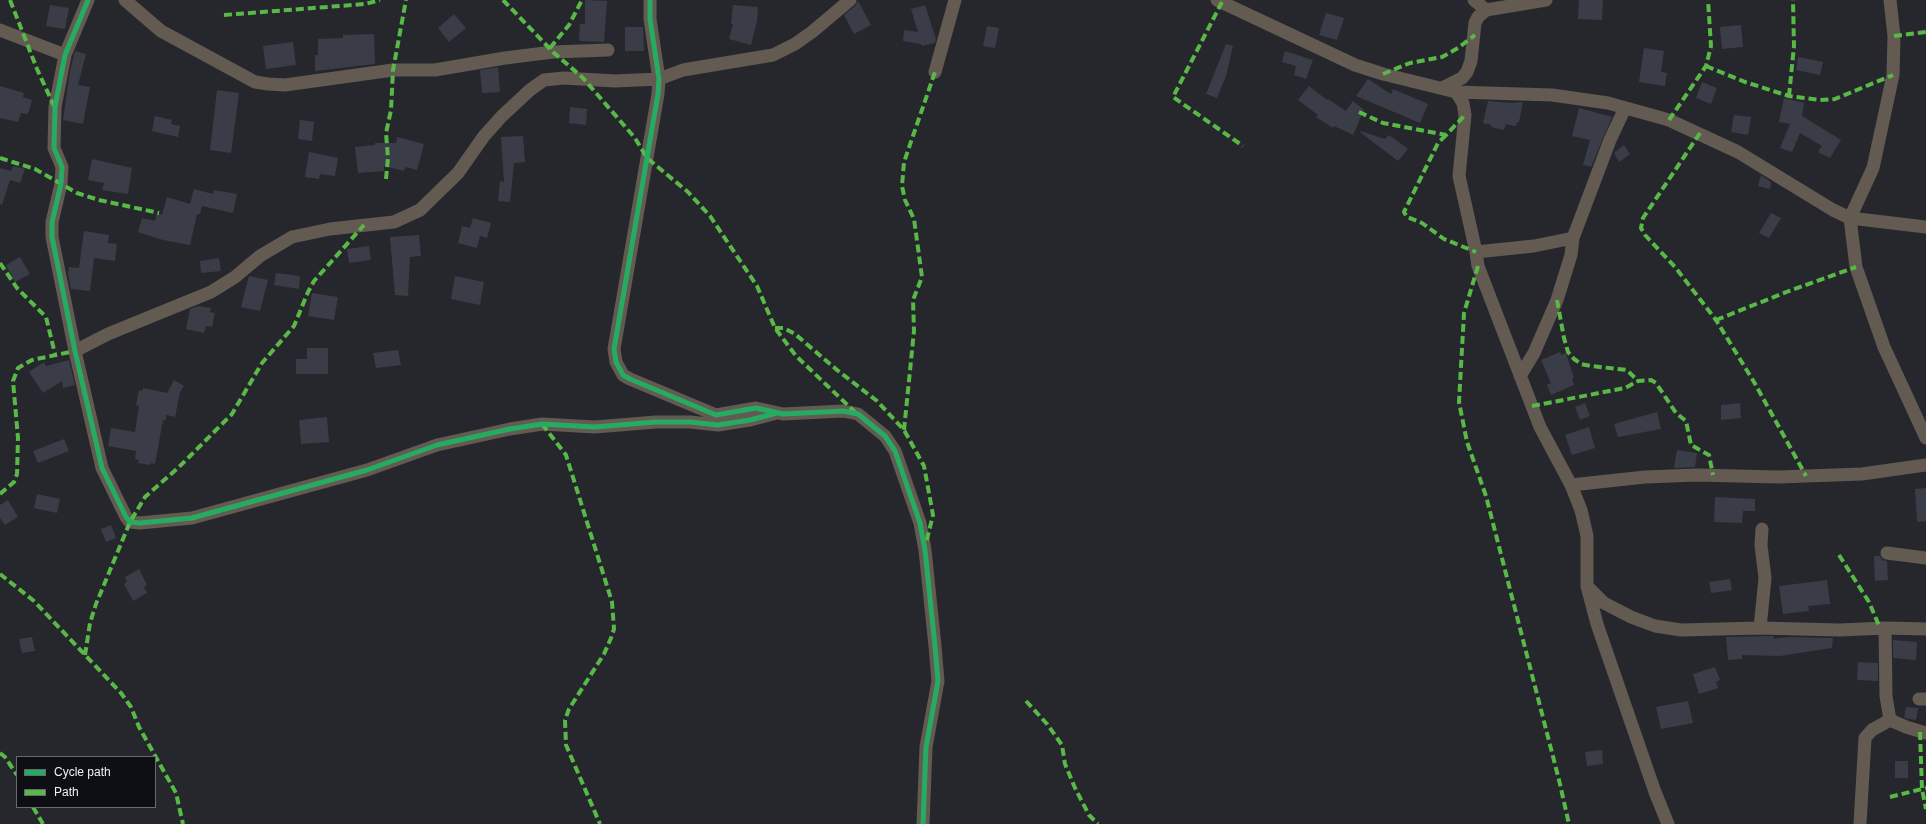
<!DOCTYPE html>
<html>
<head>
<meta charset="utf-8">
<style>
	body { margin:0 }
	#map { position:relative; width:1926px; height:824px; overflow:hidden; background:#26272d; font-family:Arial,sans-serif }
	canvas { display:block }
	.legend { position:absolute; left:16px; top:756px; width:140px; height:52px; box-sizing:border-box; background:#0e0f14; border:1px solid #68696f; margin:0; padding:5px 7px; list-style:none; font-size:12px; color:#eef1f8 }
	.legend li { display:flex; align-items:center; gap:8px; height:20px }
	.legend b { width:20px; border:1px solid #68696f }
</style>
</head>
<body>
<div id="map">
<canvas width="1926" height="824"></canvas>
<ul class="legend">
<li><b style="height:5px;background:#26ab63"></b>Cycle path</li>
<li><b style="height:5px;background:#58b947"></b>Path</li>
</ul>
</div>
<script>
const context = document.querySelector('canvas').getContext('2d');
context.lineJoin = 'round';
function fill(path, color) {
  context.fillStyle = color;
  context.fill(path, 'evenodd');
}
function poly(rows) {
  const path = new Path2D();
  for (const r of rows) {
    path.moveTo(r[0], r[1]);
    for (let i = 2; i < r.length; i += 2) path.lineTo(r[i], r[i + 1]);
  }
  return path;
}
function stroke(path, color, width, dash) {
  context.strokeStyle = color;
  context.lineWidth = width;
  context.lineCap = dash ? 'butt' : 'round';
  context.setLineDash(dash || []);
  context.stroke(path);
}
fill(poly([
	[585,0,607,1,604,42,579,41,580,24,585,24],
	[1579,0,1603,0,1602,20,1578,19],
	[858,1,871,25,854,34,844,15,855,6],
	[50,5,69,8,65,29,46,26],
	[733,5,758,7,757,21,751,45,729,39,733,24,731,24],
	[925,5,936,39,935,43,922,46,921,44,903,41,904,30,918,32,911,9],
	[1326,13,1344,18,1337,40,1319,35],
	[454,14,466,28,449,42,438,28],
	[1741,25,1743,47,1722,49,1720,27],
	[987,26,999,28,995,48,983,46],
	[625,27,643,27,644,51,625,51],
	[374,34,375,64,315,71,315,55,318,55,318,39,343,38,343,35],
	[293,42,296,65,266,69,263,46],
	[1226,44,1233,46,1226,76,1217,98,1206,94],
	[1644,48,1664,51,1661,72,1667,73,1665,86,1639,82],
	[75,51,86,54,78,85,90,87,83,124,63,120,70,71],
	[1285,51,1313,60,1306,79,1294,75,1296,66,1282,62],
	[1798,57,1823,62,1820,75,1796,70],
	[498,67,500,92,482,93,480,70],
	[1368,79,1391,94,1393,89,1428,104,1420,123,1356,96],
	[1702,82,1717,88,1711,104,1696,98],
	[0,86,24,93,23,97,32,100,28,114,21,113,18,122,0,118],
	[1309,86,1327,100,1328,99,1346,111,1353,101,1364,110,1353,135,1334,126,1333,128,1316,117,1318,115,1298,100],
	[217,90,239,93,231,153,210,150],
	[1784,98,1804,103,1802,116,1841,140,1830,158,1818,152,1822,146,1800,133,1792,152,1780,148,1790,124,1779,122],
	[1488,101,1511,103,1523,102,1519,122,1517,122,1516,126,1506,124,1504,130,1491,127,1491,125,1483,123],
	[570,107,587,109,586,125,569,123],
	[1579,108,1612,117,1591,167,1583,165,1590,140,1572,136],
	[1734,115,1751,117,1748,135,1731,132],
	[155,116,172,120,171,124,180,126,178,137,152,131],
	[300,120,314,122,312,141,298,139],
	[1360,131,1385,139,1389,135,1408,149,1398,161,1360,132],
	[523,136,525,162,514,163,510,202,498,201,500,181,504,182,501,137],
	[397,137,424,144,417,170,406,167,404,171,384,166,384,171,358,173,355,147,375,145,375,143,396,143],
	[1624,145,1630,154,1619,162,1614,153],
	[309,152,338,158,335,176,320,174,319,179,305,177],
	[92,159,132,168,128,194,102,190,104,183,88,180],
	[13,166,25,169,20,183,10,180,2,205,0,204,0,168,11,171],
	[1761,175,1771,182,1770,189,1758,186],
	[194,189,213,194,214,190,237,194,233,213,202,206,200,214,197,214,190,245,163,240,138,232,142,218,155,221,157,213,162,215,167,197,190,204],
	[1771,213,1781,218,1769,238,1759,233],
	[473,218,491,223,487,238,480,236,477,248,458,243,462,226,470,228],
	[84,231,109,235,108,243,117,244,115,261,94,258,90,291,71,289,68,274,69,267,79,268],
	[419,235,421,256,410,257,408,296,395,295,390,237],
	[369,246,371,260,349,263,347,249],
	[20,257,30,274,15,282,6,265],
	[219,258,221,271,201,273,200,261],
	[276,273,300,276,299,289,274,285],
	[249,276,268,280,260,311,241,307],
	[455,276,484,282,480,305,451,299],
	[312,293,338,297,334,320,308,316],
	[198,306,211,308,210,312,215,313,212,327,206,326,204,333,186,329,190,309],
	[307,348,328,348,328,374,296,374,296,359,307,359],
	[398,350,401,365,376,368,373,353],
	[1560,352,1561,355,1566,353,1574,378,1572,379,1574,385,1551,395,1547,385,1551,383,1541,360],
	[69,360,75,385,63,388,62,381,43,393,29,372,44,362,46,366],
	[174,380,184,386,180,392,175,417,166,415,166,420,163,420,155,464,151,463,150,465,138,463,139,460,135,459,136,451,108,446,111,428,135,432,139,406,136,405,139,390,142,391,143,388,167,393],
	[1585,403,1590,416,1580,420,1575,407],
	[1740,403,1741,418,1721,420,1721,405],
	[1657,412,1661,429,1618,437,1614,424],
	[327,417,329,442,301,444,299,420],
	[1589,427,1595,448,1572,455,1565,435],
	[64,439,69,451,38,463,33,451],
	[1677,450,1697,453,1695,467,1674,468],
	[1926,488,1926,521,1917,522,1915,489],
	[37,494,60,499,57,513,34,508],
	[1715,497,1755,499,1755,511,1743,511,1742,523,1714,522],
	[8,500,18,517,5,525,0,518,0,505],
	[111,525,116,538,106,542,101,529],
	[1874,556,1880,556,1882,560,1887,561,1888,580,1875,581],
	[139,569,147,585,144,587,147,593,133,601,124,584,127,582,125,577],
	[1730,579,1732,590,1711,593,1709,582],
	[1827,580,1830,604,1808,606,1809,611,1783,614,1779,586],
	[1774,636,1773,639,1787,637,1833,638,1832,648,1780,656,1742,655,1742,659,1728,660,1726,637],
	[32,637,35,651,22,653,19,639],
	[1893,640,1917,642,1916,660,1893,658],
	[1858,662,1878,663,1878,681,1857,680],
	[1715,667,1720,680,1716,682,1718,688,1699,694,1693,674],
	[1688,701,1693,723,1661,729,1656,707],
	[1906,707,1918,708,1916,720,1904,718],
	[1602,750,1603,764,1587,766,1585,752],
	[1895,761,1908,761,1908,778,1895,778]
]), '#3a3c48');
stroke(poly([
	[88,0,65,55,55,107,54,148,62,167,61,184,52,222,52,237,75,351,102,468,126,517,130,522,140,523,192,518,367,470,437,445,510,429,542,424,595,427,656,422,690,422,718,425,750,420,777,413],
	[125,0,161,31,255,82,268,84,285,85,393,70,435,70,505,58,553,52,608,50],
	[650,0,650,19,659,79,658,94,614,349,616,362,623,375,630,379,716,415,756,408,783,414,843,411,858,414,885,436,895,451,920,523,925,550,935,646,938,681,926,747,923,824],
	[1217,0,1355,65,1383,74,1456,92,1463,103,1465,115,1459,176,1476,252,1478,266,1540,427,1571,485,1581,510,1587,536,1587,586,1597,624,1655,792,1668,824],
	[1474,0,1486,10],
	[1890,0,1894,36,1893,75,1873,168,1850,218,1926,227],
	[0,30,65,55],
	[935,72,955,0],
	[1442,88,1462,78,1467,72,1471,61,1475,23,1478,17,1486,10,1546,0],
	[1456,92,1552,95,1608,103,1669,120,1738,152,1833,210,1850,218,1856,267,1884,347,1926,438],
	[1476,252,1534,246,1573,238],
	[75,351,108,334,211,292,235,277,260,256,292,237,330,229,394,222,420,210,458,173,484,136,502,116,530,90,544,80,564,78,615,81,659,79,683,70,773,55,795,44,812,32,850,0],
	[1520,376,1534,353,1557,300,1571,255,1573,238,1610,140,1625,108],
	[1571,485,1645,477,1697,475,1778,477,1862,474,1926,465],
	[1887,553,1926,558],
	[1588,587,1604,603,1631,617,1655,626,1681,630,1760,628,1840,630,1885,628,1926,629],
	[1760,628,1765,578,1761,545,1762,529],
	[1885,628,1886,696,1890,720,1906,727,1926,733],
	[1919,699,1926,699],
	[1860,824,1865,738,1872,730,1890,720]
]), '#635a52', 13);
stroke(poly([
	[10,0,37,69,54,106],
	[503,0,553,52,583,78,635,138,647,158,688,192,710,216,757,286,775,328,796,356,856,413],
	[1222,2,1173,97,1243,146],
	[224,15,365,4,380,0],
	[1894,36,1926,32],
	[550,48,569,25,582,0],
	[1706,66,1745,82,1789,96,1820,100,1835,99,1893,75],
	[1383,74,1410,63,1442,57,1458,48,1475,35],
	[1789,96,1794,46,1793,0],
	[1359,112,1383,123,1446,135,1465,115],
	[1669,120,1706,66,1711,46,1708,0],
	[1700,133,1643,218,1641,228,1645,235,1675,267,1716,320,1754,382,1806,476],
	[1446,135,1438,143,1404,212,1407,217,1422,223,1444,239,1476,252],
	[0,158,35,169,77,193,99,200,159,213],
	[386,179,388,158,386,133,391,110,393,70,406,0],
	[0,263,17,288,46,317,55,354],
	[1478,266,1464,313,1459,402,1467,442,1486,496,1559,780,1569,824],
	[1557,300,1564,338,1568,352,1574,359,1581,364,1591,366,1627,370,1638,381],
	[1716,320,1789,291,1856,267],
	[775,328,784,328,795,334,837,370,877,401,904,430,924,466,933,515,926,543],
	[1532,406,1625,388,1638,381,1651,380,1656,383,1676,413,1686,421,1691,445,1709,455,1713,475],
	[542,424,566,455,612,602,614,629,611,638,604,654,569,709,565,720,566,745,600,824],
	[904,430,914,331,913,300,922,277,914,219,905,200,902,186,904,162,935,72],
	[0,494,14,482,17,474,18,438,13,381,18,368,32,360,75,351],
	[1839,555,1869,602,1880,628],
	[0,574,34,601,121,693,131,707,139,727,176,793,183,824],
	[85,655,90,623,96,604,130,522,145,497,179,467,232,414,262,363,294,326,308,292,314,281,364,225],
	[1026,701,1047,724,1062,745,1065,764,1075,788,1089,815,1098,824],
	[1920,732,1922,789,1926,809],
	[0,753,5,757,17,775],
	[1890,797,1926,788],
	[33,807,43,824]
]), '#58b947', 4, [8, 4]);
stroke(poly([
	[88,0,65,55,55,107,54,148,62,167,61,184,52,222,52,237,75,351,102,468,126,517,130,522,140,523,192,518,367,470,437,445,510,429,542,424,595,427,656,422,690,422,718,425,750,420,777,413],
	[650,0,650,19,659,79,658,94,614,349,616,362,623,375,630,379,716,415,756,408,783,414,843,411,858,414,885,436,895,451,920,523,925,550,935,646,938,681,926,747,923,824]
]), '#26ab63', 5);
</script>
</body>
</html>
